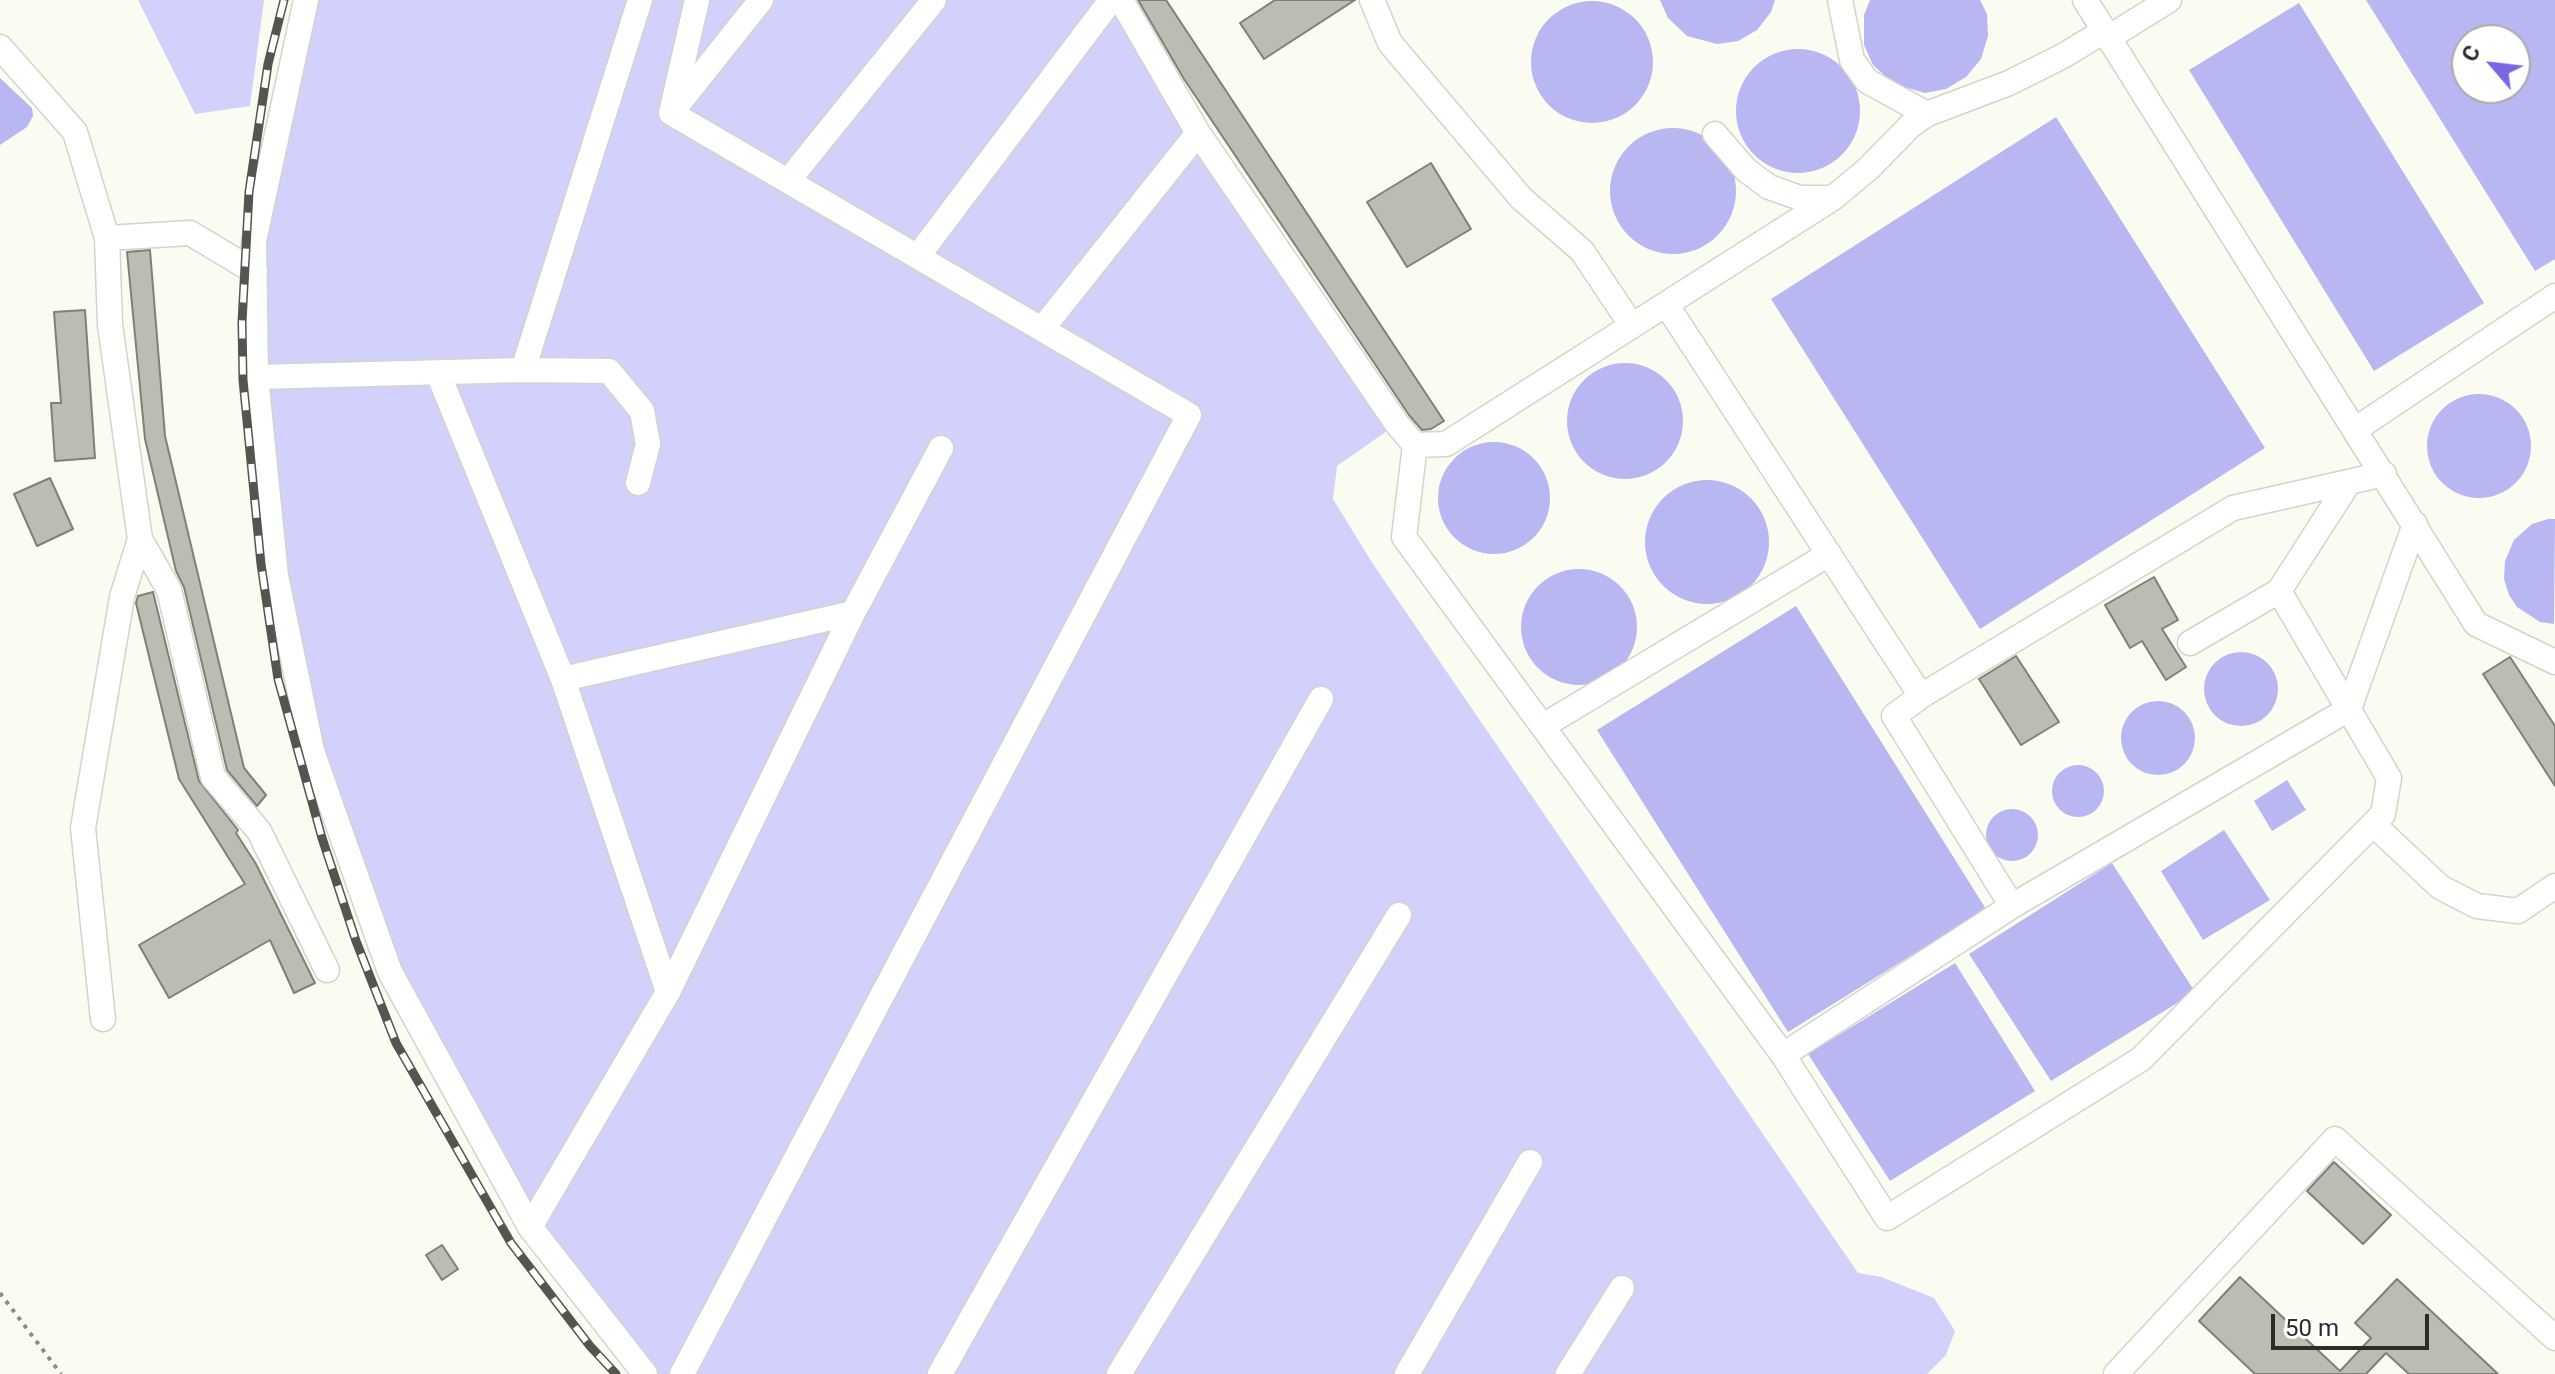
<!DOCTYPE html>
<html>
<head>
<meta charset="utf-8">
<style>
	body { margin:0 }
	#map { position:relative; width:2555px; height:1374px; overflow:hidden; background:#fafcf1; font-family:Roboto,sans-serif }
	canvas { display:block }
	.north { position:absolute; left:2451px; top:24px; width:80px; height:80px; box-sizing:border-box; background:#fff; border:2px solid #ababa9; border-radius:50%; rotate:298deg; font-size:22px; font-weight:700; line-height:32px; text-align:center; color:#2c2c28 }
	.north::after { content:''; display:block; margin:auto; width:28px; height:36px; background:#7967e3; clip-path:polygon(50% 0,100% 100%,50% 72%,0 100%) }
	.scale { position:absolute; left:2271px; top:1314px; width:158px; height:36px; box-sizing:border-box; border:4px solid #2c2c28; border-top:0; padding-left:10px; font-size:24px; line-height:28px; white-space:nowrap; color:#2c2c28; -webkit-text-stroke:6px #fff; paint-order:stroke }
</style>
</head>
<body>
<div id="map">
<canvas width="2555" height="1374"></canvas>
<div class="north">С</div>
<div class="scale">50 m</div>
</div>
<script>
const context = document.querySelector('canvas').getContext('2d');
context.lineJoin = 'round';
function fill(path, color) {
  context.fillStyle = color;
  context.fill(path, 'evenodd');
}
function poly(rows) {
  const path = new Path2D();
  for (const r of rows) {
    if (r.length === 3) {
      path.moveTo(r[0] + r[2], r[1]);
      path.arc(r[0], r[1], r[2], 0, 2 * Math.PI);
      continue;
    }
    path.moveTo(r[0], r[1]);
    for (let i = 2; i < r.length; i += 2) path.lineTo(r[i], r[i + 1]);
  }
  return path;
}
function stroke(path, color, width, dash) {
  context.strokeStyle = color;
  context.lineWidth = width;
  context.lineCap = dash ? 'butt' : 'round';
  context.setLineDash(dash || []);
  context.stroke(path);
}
fill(poly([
	[138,0,264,0,250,106,195,114],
	[306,0,1121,0,1397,424,1337,466,1333,499,1373,564,1858,1273,1881,1277,1934,1298,1955,1331,1946,1355,1927,1374,645,1374,530,1227,390,972,312,751,276,576,254,241]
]), '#d1d1fc');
fill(poly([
	[1660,0,1775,0,1771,12,1757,30,1738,41,1717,44,1687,36,1668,18],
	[1870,0,1980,0,1987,14,1988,36,1981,59,1966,77,1946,89,1925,93,1894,84,1873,65,1864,45,1864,15],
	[2366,0,2555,0,2555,259,2535,271],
	[2515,40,2515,88,2467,88,2467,40],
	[1592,62,61],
	[2299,3,2484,303,2374,371,2189,70],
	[1798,111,62],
	[0,78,32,108,33,116,27,127,0,145],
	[2056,117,2265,448,1980,629,1771,299],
	[1673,191,63],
	[1625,421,58],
	[2479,446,52],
	[1494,498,56],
	[1707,542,62],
	[2548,519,2555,519,2554,624,2540,622,2517,607,2509,595,2504,579,2505,561,2514,540,2532,524],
	[1579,627,58],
	[1796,606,1986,909,1788,1032,1597,730],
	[2241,689,37],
	[2158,738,37],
	[2078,791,26],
	[2287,780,2306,810,2272,831,2254,801],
	[2012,835,26],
	[2224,830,2270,900,2203,940,2161,871],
	[2112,863,2195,992,2051,1081,1969,954],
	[1955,963,2035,1091,1890,1181,1808,1054]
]), '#b9b7f2');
const building = poly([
	[1138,0,1166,0,1444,421,1431,429,1422,430,1409,415,1184,79,1138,0],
	[1275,0,1355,0,1264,59,1240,23,1275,0],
	[1431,163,1471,229,1407,267,1367,202,1431,163],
	[150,250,165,436,244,768,266,795,257,806,227,770,184,587,176,571,145,439,127,252,150,250],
	[85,310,95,458,55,461,51,403,61,403,54,312,85,310],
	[50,478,73,529,37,546,14,494,50,478],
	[2154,577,2178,620,2162,629,2186,667,2166,680,2142,641,2130,648,2105,605,2154,577],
	[153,592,199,781,238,830,236,833,256,864,315,983,294,993,270,940,169,998,139,945,245,884,179,779,136,603,138,596,153,592],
	[2016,656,2059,722,2021,745,1979,679,2016,656],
	[2510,657,2555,726,2555,786,2483,674,2510,657],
	[2334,1162,2391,1215,2363,1244,2307,1191,2334,1162],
	[442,1245,458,1269,442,1280,426,1255,442,1245],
	[2240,1277,2340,1371,2371,1338,2355,1323,2397,1279,2498,1374,2409,1374,2386,1353,2366,1374,2255,1374,2199,1321,2240,1277]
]);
fill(building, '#bbbdb3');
stroke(building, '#7f8076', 2);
const minor = poly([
	[306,0,254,241,256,377,276,576,312,751,390,972,530,1227,645,1374],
	[1121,0,1198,133,1397,424,1415,445,1446,444,1833,198],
	[1372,0,1390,43,1521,198,1582,251,1632,326],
	[1840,0,1852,60,1867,81,1927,114,2009,83,2063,56,2104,31],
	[2085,0,2476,624,2555,662],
	[2108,38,2169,0],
	[0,47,75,132,107,238,110,325,140,539,169,590,213,777,259,831,327,970],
	[675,108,761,0],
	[1715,134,1746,170,1769,187,1800,198,1833,198,1869,168,1910,126,1927,114],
	[788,181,934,0],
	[107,238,190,233,255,272],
	[918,256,1111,0],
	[1042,329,1198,133],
	[523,370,609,371,642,411,648,444,638,483],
	[438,373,563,679,668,992],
	[256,377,523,370,640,0],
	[2356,429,2555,296],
	[1415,445,1404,537,1783,1055,2012,906,1894,716,1921,696,1666,304],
	[2190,643,2279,591],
	[563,679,853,613],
	[1921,696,2233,508,2384,474],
	[1543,726,1829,554],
	[2373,824,2440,887,2477,906,2518,911,2555,886],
	[2012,906,2349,709,2415,524],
	[103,1019,83,828,122,597,140,539],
	[1783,1055,1887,1218,2141,1059,2383,814,2389,778,2279,591,2349,482],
	[530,1227,668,992,853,613,941,448],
	[682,1374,1189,415,671,113,697,0],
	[940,1374,1321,699],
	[1119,1374,1399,915],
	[1407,1374,1530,1162],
	[1568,1374,1622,1288],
	[2116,1374,2335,1139,2555,1338]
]);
stroke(minor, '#d3d4ca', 27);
stroke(poly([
	[0,1293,61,1374]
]), '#8b8c84', 4, [4, 6]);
stroke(minor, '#fff', 24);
const rail = poly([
	[284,0,268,64,249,192,242,322,243,380,261,564,278,679,322,838,356,941,396,1043,511,1243,590,1346,616,1374]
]);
stroke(rail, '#555550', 9);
stroke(rail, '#fff', 6, [18]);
</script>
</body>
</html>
